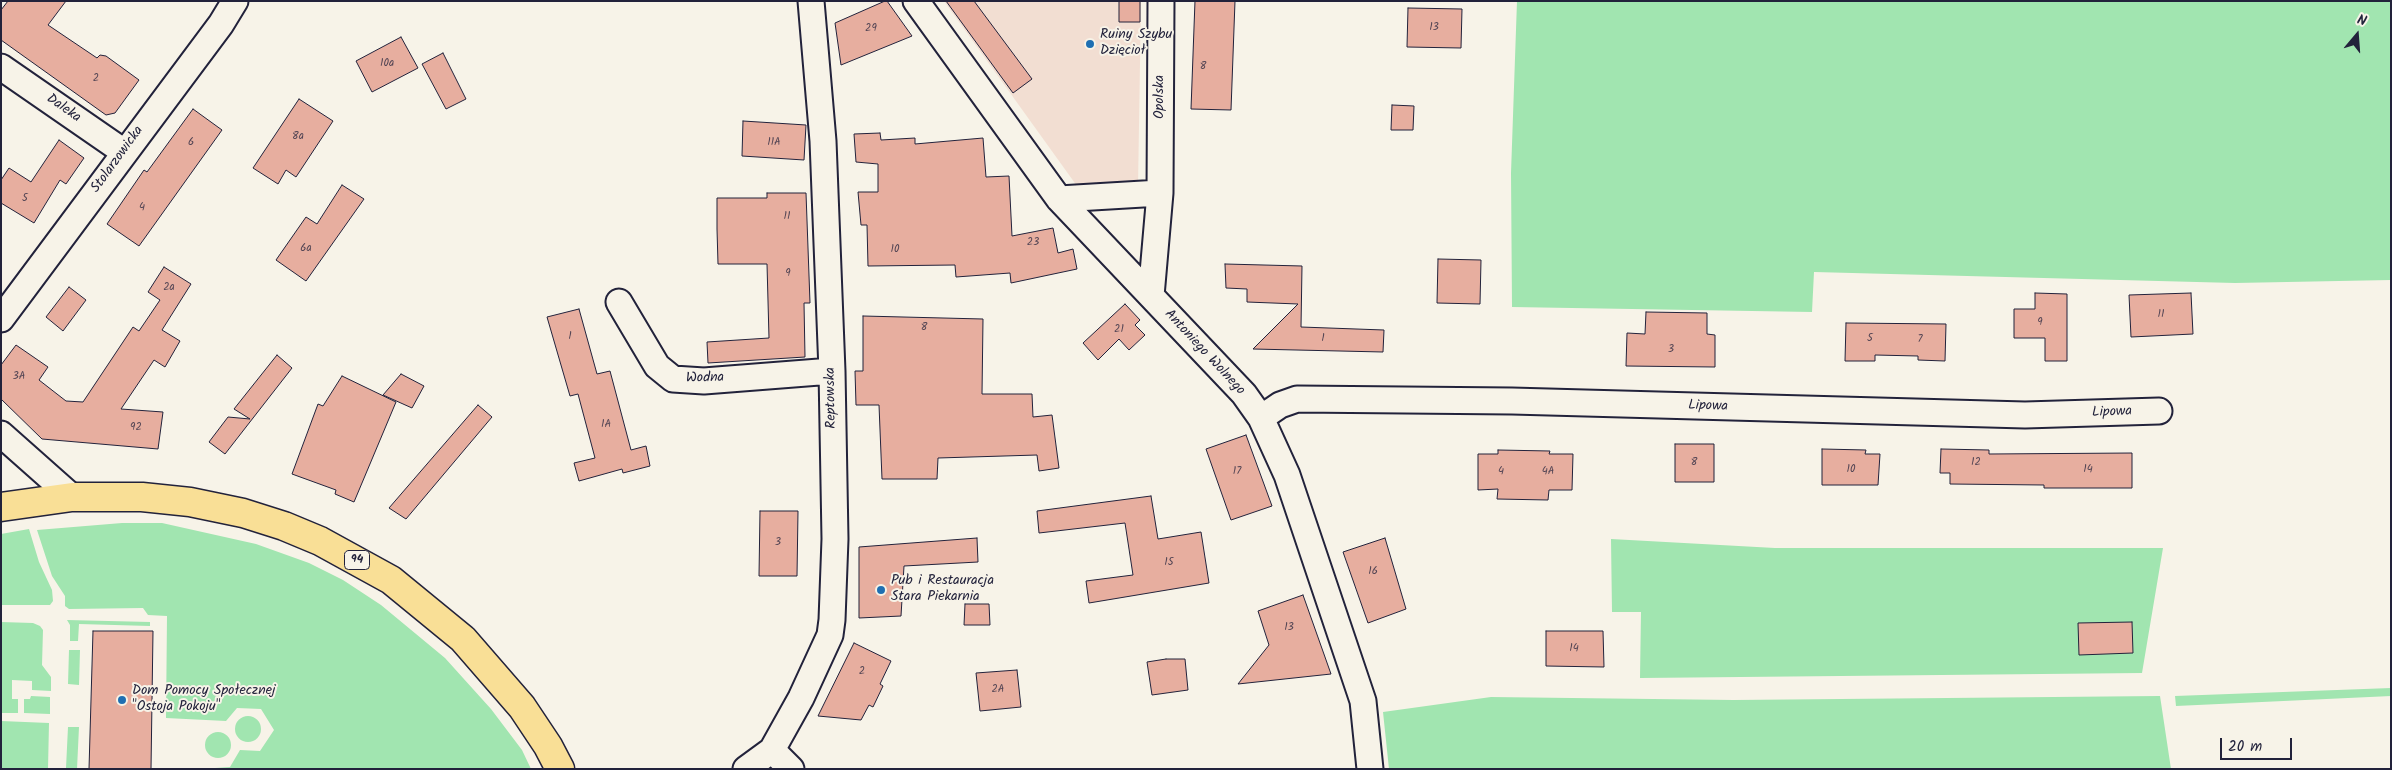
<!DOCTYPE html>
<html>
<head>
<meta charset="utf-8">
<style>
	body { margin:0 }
	#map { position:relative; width:2392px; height:770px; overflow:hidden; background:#f7f3e8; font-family:Kalam,sans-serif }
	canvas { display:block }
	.frame { position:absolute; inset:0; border:2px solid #22223b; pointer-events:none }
	.north { position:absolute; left:2332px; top:10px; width:50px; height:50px; -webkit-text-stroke:4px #f7f3e8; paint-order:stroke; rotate:18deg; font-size:14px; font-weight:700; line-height:20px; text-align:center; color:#22223b }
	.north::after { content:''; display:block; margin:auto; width:18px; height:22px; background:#22223b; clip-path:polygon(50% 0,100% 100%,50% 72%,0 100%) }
	.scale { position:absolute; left:2220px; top:738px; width:72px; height:22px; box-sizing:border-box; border:2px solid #22223b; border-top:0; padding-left:6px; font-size:15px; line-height:18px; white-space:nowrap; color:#22223b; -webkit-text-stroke:4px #f7f3e8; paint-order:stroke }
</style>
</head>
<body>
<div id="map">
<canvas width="2392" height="770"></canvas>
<div class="frame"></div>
<div class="north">N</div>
<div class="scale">20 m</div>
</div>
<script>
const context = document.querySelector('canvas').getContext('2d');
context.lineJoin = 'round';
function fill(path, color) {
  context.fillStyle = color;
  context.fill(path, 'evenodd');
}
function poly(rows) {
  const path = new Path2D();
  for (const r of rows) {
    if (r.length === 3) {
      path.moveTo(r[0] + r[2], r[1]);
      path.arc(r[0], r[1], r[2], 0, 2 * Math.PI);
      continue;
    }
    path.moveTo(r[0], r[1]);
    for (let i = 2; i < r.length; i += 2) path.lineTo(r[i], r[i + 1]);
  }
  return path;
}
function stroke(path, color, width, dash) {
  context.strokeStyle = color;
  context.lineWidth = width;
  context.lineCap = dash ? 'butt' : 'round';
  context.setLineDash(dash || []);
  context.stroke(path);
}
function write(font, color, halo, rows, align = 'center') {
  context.font = font + ' Kalam,sans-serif';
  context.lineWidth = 4;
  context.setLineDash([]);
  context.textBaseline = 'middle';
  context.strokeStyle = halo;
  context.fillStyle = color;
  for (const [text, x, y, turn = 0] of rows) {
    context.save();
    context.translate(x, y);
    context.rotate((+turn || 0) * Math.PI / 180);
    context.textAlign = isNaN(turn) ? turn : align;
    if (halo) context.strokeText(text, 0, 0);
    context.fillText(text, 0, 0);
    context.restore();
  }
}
fill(poly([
	[944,1,1141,1,1138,187,1077,186]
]), '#f2ded2');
fill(poly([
	[1517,1,2391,1,2391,280,2235,283,1814,272,1812,312,1512,307,1511,173],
	[122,523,162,523,256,544,309,563,343,580,381,605,445,658,491,709,522,750,531,769,200,769,230,767,240,750,260,751,274,730,261,709,237,708,226,721,166,718,167,616,148,615,143,608,69,609,65,606,65,596,52,576,37,530],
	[29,529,39,562,52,590,53,601,50,605,1,605,1,534],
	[1611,539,1775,548,2163,548,2142,673,1640,678,1641,612,1612,612],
	[67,620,150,622,150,626,79,624,78,641,70,641,70,625],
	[1,622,33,623,40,626,43,630,42,665,51,677,51,691,32,690,32,681,12,680,12,699,18,699,18,713,1,713],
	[69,650,80,650,79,685,68,684],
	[2391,688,2391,696,2176,706,2175,696],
	[31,696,50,697,50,714,24,713,24,699,30,699],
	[2160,696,2171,769,1389,769,1383,712,1491,697,1734,700],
	[248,729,13],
	[1,721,49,723,48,769,1,769],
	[68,727,79,727,77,769,66,768],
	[218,745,13]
]), '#a1e5b0');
const building = poly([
	[8,1,66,1,48,25,97,58,100,55,106,56,139,80,115,113,106,115,1,40,1,10,8,1],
	[885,1,887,1,912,36,841,65,835,23,885,1],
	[946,1,974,1,1032,79,1013,93,946,1],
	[1119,1,1140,1,1140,22,1119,22,1119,1],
	[1195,1,1235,1,1231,110,1191,109,1195,1],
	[1408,8,1462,9,1461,48,1407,47,1408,8],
	[401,37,418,68,372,92,356,61,401,37],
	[443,53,466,99,446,109,422,64,443,53],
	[299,99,333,121,296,177,286,170,278,184,253,168,299,99],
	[1392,105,1414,106,1413,130,1391,130,1392,105],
	[193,109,222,130,139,246,107,224,144,170,147,172,193,109],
	[743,121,806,125,804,160,742,156,743,121],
	[880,133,881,140,915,138,915,144,983,138,986,177,1009,176,1012,236,1053,228,1058,253,1073,249,1077,269,1011,283,1010,273,956,277,955,265,868,266,867,225,861,225,858,192,878,192,878,164,856,162,854,134,880,133],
	[59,140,84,158,66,184,60,180,34,223,1,203,1,180,9,168,31,182,59,140],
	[342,185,364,199,306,281,276,260,306,217,317,224,342,185],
	[767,193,806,193,810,303,804,303,805,357,708,363,707,342,769,338,767,264,718,264,717,229,717,198,767,198,767,193],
	[1438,259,1481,260,1480,304,1437,303,1438,259],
	[1225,264,1302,266,1301,327,1384,330,1383,352,1253,349,1298,304,1247,302,1247,289,1226,288,1225,264],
	[164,267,191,284,162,330,180,341,165,367,154,360,121,409,163,412,158,449,42,439,1,399,1,365,16,345,48,367,39,380,66,401,83,402,133,327,139,331,160,300,148,292,164,267],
	[69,287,86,300,63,331,46,317,69,287],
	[2035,293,2067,294,2067,361,2045,361,2045,338,2014,338,2014,309,2035,309,2035,293],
	[2191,293,2193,334,2131,337,2129,295,2191,293],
	[1125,304,1140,320,1135,325,1145,335,1129,350,1119,339,1098,360,1083,343,1125,304],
	[579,309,597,374,610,371,631,450,646,446,650,466,623,473,622,469,579,481,574,463,595,458,578,394,570,396,547,317,579,309],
	[1646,312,1707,313,1707,334,1715,335,1715,367,1626,366,1627,333,1645,334,1646,312],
	[863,316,983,319,982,394,1032,394,1033,417,1052,415,1059,468,1039,471,1037,455,938,458,937,479,882,479,879,405,856,405,855,371,863,371,863,316],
	[1846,323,1946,324,1945,361,1918,360,1918,356,1875,355,1875,361,1845,361,1846,323],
	[277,355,292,368,225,454,209,442,228,417,250,419,234,409,277,355],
	[401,374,424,386,412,408,383,395,401,374],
	[342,376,396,402,354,502,335,494,336,490,292,474,318,404,323,406,342,376],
	[478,405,492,417,406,519,389,508,478,405],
	[1246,435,1272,506,1231,520,1206,449,1246,435],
	[1675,444,1714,444,1714,482,1675,482,1675,444],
	[1822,449,1866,450,1865,454,1880,454,1878,485,1822,485,1822,449],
	[1941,449,1989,450,1989,454,2132,453,2132,488,2044,488,2044,485,1950,484,1950,473,1940,473,1941,449],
	[1498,450,1550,451,1549,454,1573,454,1572,490,1549,490,1548,500,1497,499,1498,489,1478,490,1478,454,1498,454,1498,450],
	[1151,496,1158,539,1201,532,1209,583,1089,603,1086,581,1133,575,1125,523,1039,533,1037,511,1151,496],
	[760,511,798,511,797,576,759,576,760,511],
	[977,538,978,562,904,566,901,616,859,618,859,547,977,538],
	[1385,538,1406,609,1368,623,1343,552,1385,538],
	[1303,595,1331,674,1238,684,1269,645,1258,611,1303,595],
	[965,604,989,604,990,625,964,625,965,604],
	[2132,622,2133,653,2079,655,2078,623,2132,622],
	[93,631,153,631,151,769,89,769,93,631],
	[1546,631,1603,631,1604,667,1546,666,1546,631],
	[854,643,891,661,880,684,883,686,873,707,869,705,861,720,818,716,854,643],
	[1166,659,1185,659,1188,690,1152,695,1147,662,1166,659],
	[1017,670,1021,707,980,711,976,673,1017,670]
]);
fill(building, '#e7ae9f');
stroke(building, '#22223b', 1);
const minor = poly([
	[916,1,1059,199,1244,394,1261,418,1287,475,1363,701,1370,769],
	[1,67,124,152],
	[1059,199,1160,193],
	[1151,296,1160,193,1161,1],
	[619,302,657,366,673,379,704,381,832,371],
	[1,319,221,24,235,1],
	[1261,418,1280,405,1297,399,1512,401,2025,415,2159,411],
	[1,434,72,497],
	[772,750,791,769],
	[746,769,772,750,801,698,830,635,832,620,835,539,832,371,823,141,811,1]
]);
const major = poly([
	[1,507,72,497,142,497,190,502,243,513,284,526,320,541,391,580,463,639,522,707,548,746,560,769]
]);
stroke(minor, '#22223b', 29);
stroke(major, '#22223b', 31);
stroke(minor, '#f7f3e8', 25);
stroke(major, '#f9df96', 28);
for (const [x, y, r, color] of [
	[1090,44,5,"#1f6fb2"],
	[881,590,5,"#1f6fb2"],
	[122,700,5,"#1f6fb2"]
]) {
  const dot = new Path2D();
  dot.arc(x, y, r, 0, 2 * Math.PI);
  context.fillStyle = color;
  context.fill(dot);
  stroke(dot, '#f7f3e8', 2);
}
write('11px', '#534554', null, [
	["13",1434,28],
	["29",871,29],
	["10a",387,64],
	["8",1203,67],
	["2",96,79],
	["8a",298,137],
	["6",191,143],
	["11A",774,143],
	["5",25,199],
	["4",142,208],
	["11",787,217],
	["23",1033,243],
	["6a",306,249],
	["10",895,250],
	["9",788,274],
	["2a",169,288],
	["11",2161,315],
	["9",2040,323],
	["8",924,328],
	["21",1119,330],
	["1",570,337],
	["1",1323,339],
	["5",1870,339],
	["7",1920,340],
	["3",1671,350],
	["3A",19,377],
	["1A",606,425],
	["92",136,428],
	["8",1694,463],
	["12",1976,463],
	["10",1851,470],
	["14",2088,470],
	["17",1237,472],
	["4",1501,472],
	["4A",1548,472],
	["3",778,543],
	["15",1169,563],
	["16",1373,572],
	["13",1289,628],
	["14",1574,649],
	["2",862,672],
	["2A",998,690]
]);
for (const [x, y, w] of [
	[357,560,25]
]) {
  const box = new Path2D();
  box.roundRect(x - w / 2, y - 9.5, w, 19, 4);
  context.fillStyle = '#f7f3e8';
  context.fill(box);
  stroke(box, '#22223b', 1);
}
write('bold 12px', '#22223b', null, [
	["94",357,560]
]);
write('14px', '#22223b', '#f7f3e8', [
	["Ruiny Szybu",1100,36],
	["Dzięcioł",1100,52],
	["Pub i Restauracja",891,582],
	["Stara Piekarnia",891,598],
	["Dom Pomocy Społecznej",132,692],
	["\"Ostoja Pokoju\"",132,708]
], 'left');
write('14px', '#22223b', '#f7f3e8', [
	["Opolska",1161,97,-90],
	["Daleka",63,109,35],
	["Stolarzowicka",118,160,-54],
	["Antoniego Wolnego",1204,353,47],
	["Wodna",705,379,-1],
	["Reptowska",832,398,-91],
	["Lipowa",1708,407,2],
	["Lipowa",2112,413,-2]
]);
</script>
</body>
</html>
